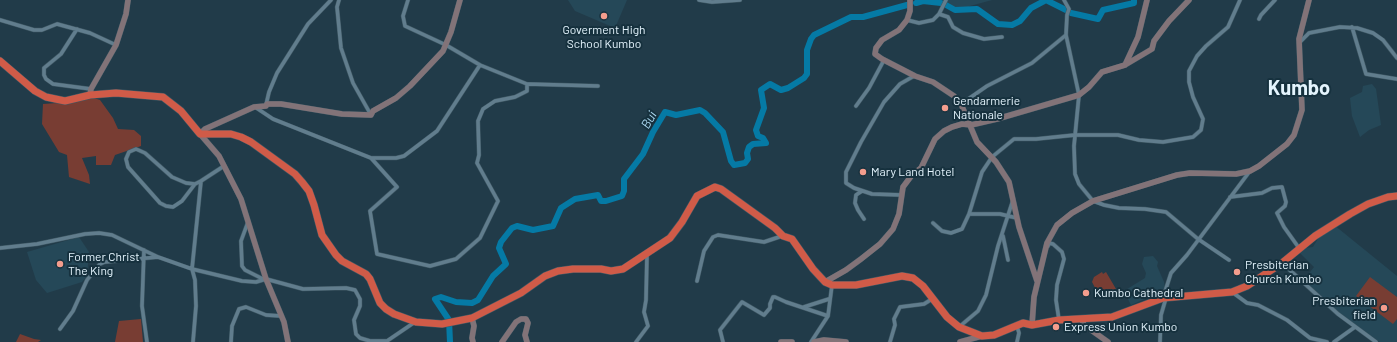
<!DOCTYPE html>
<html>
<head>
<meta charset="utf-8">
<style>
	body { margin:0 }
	canvas { display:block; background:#213b49 }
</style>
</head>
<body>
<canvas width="1397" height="342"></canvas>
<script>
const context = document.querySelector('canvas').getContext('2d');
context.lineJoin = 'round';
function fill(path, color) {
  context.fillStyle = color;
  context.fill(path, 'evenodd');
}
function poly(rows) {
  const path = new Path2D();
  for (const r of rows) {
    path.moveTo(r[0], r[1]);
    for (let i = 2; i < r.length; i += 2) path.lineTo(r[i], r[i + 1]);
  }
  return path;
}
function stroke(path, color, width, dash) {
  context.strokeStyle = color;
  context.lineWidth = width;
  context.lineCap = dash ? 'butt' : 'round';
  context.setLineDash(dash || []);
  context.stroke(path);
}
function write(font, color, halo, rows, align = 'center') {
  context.font = font + ' Barlow,sans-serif';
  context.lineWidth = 4;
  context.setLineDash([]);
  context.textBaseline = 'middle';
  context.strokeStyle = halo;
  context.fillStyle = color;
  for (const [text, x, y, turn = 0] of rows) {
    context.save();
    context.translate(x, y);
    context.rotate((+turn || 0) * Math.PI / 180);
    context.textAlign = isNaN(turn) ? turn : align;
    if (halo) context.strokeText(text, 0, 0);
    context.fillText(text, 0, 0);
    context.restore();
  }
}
fill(poly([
	[568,0,627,0,615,28,575,11],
	[945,0,992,0,970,6,963,11,955,10,945,4],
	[1372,84,1376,89,1381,125,1369,130,1360,137,1352,116,1350,98,1362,92,1363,86],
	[1334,225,1397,276,1397,342,1380,342,1370,336,1347,320,1304,280,1314,267,1299,252,1304,248,1313,247,1319,237],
	[79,237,89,252,87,276,82,282,47,293,36,280,27,252],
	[1153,256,1158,262,1157,266,1164,282,1165,288,1149,297,1131,305,1124,291,1145,278,1146,273,1142,264,1144,257]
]), '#254858');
fill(poly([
	[94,98,100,100,113,118,118,129,134,130,141,136,141,146,115,155,111,165,96,165,96,156,82,158,89,175,90,184,69,177,67,155,59,152,42,124,43,104,73,102],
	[1102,272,1103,274,1106,272,1116,289,1100,297,1092,282,1094,277],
	[1370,277,1397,297,1397,319,1393,324,1356,296],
	[141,319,143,342,115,342,119,321],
	[20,334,34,339,41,340,38,342,16,342]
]), '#783d33');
stroke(poly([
	[1046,0,1066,10],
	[916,3,923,1,941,3],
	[946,5,955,10,977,9,998,24,1012,25,1020,21,1031,8,1046,0],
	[1071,13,1098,19,1103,10,1134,3,1134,0],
	[450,342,449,320,435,299,441,297,456,302,472,303,478,300,493,276,506,264,499,248,501,242,512,228,517,226,533,230,553,226,561,208,575,199,598,195,601,201,606,201,622,196,624,191,624,179,643,154,653,132,665,112,676,115,700,110,705,113,723,132,731,161,734,165,745,163,748,159,747,153,749,147,753,144,766,143,763,138,758,136,756,130,764,108,761,90,770,84,781,90,788,88,804,78,807,74,807,50,811,39,814,35,851,17,863,17,907,5]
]), '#057aa5', 6);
const street = poly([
	[339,0,337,7,341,48,353,83,371,115],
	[699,0,712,2,740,0],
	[1064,0,1069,9,1067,15,1066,35,1079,95,1074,146,1075,174,1079,184,1093,201,1104,205,1119,208,1145,209,1166,212,1198,239,1229,260],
	[939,14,948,17,953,27,963,33,984,39,1002,37],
	[1259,19,1261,15,1275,0],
	[0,20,34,30,42,30,57,24,90,33,116,45],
	[907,20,919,23,933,20,939,14,946,0],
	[1352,27,1366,74,1397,79],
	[77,29,61,54,44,68,44,75,46,79,53,84,91,89],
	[1299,43,1309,33,1340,27,1357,28,1373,33,1383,40,1397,58],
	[527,84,598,86],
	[961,104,987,86,1032,63,1066,35],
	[266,105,269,92,277,73,308,24,331,0],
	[856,106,869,88,884,60],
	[255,107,273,119,371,158,397,187,370,211,377,254,430,266,456,259,480,238,498,201,477,163,479,155,478,121,483,109,495,101,515,97,527,91,527,84,480,65,446,45,405,26,403,16,408,0],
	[371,158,396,158,404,156,437,131,480,65],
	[195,184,186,183,172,177,145,153,136,149,129,152,126,159,128,167,160,203,166,206,173,207,182,201,195,184,201,181],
	[862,191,856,195,855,203,858,210,864,219],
	[902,195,872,194,854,188,846,183,846,172,861,142,884,102,900,84,914,76],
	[1230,197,1262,193,1272,188,1282,187,1286,202,1285,206,1277,213,1284,227,1299,248],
	[969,214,1000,214,1017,218],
	[248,222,241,241,242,266,245,270,263,279],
	[933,223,942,231,951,233,962,229,969,214,982,172,992,157,1014,139,1036,139,1075,135,1118,135,1139,140,1163,142,1193,137,1201,130,1203,119,1193,97,1189,82,1189,71,1197,56,1206,46,1228,27,1240,0],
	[1003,236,1008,260],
	[1048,246,1049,243,1053,244,1062,252,1064,259,1057,285,1056,300,1059,320],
	[0,248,37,244,85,234,99,233,112,235,158,257,192,269,201,181,224,166],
	[144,250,142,306,147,342],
	[1282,263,1338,314,1376,342],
	[192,269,242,281,256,282,266,279,303,289,346,288,355,290,360,299,360,306,354,320,356,334,360,338,370,341,387,341],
	[192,269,195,280,196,306,193,342],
	[697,281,704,251,713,237,718,235,764,242,782,236],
	[1232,292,1247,303,1258,305,1287,320,1310,338,1327,342],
	[1163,298,1171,273,1187,255,1250,171],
	[804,307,829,299],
	[1017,326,1019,333,1017,342],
	[959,327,978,311,986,295,998,246,1013,200],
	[60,329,73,311,87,280,100,264,105,262,158,257],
	[387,341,415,322],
	[231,342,232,326,239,309,246,307,266,315,281,316],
	[636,342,648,326,644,312,646,300,647,254],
	[723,342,720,330,742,302,764,315,770,308,770,304,773,297,775,297,786,302,828,316],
	[811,342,828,316,832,285],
	[890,342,895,325,894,319,900,307,924,304,932,299],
	[1160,342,1161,315,1166,298],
	[1334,342,1355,327]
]);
const secondary = poly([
	[910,0,910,11,907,20,899,30,882,40,876,48,875,54,882,59,915,76,933,82,954,96,961,104,977,142,996,162,1009,182,1019,227,1037,281],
	[1125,65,1138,37,1147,0],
	[90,95,91,89,116,45,126,14,128,0],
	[825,282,846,270,861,259,880,244,893,229,899,214,903,187,912,175,921,168,935,139,944,131,952,127,962,124,971,125,997,119,1079,95,1089,87,1102,72,1125,65,1152,49,1154,41,1169,21,1189,0],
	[472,318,474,326,472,338,473,342],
	[1082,320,1084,325,1108,342],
	[1032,325,1034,297,1047,243,1057,225,1072,213,1093,201,1177,175,1190,173,1236,174,1250,171,1259,166,1287,144,1294,135,1302,110,1299,39,1309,0],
	[288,342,284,322,266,279,241,199,219,156,200,134,205,129,254,107,266,106,267,104,281,104,342,114,371,115,373,111,396,98,410,86,443,51,451,32,460,0],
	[502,342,516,322,521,319,526,319,528,323,525,335,527,342],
	[781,342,792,342],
	[814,342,824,340,846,342],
	[960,342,982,336]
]);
const highway = poly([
	[0,61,35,91,46,97,65,101,90,95,116,93,163,97,181,111,200,134,231,134,241,137,251,142,295,174,302,182,309,191,314,205,322,235,336,255,342,261,366,274,370,279,380,303,386,309,394,314,416,322,442,324,472,318,521,293,545,276,558,271,573,269,601,269,611,271,623,269,670,238,682,222,697,196,715,187,721,189,775,228,783,236,792,239,813,269,825,282,832,285,856,285,902,276,913,278,923,286,947,317,959,327,982,336,994,335,1023,323,1032,325,1059,320,1112,317,1163,298,1232,292,1247,286,1282,263,1315,236,1350,214,1368,204,1388,197,1397,196]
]);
stroke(street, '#405965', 4.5);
stroke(secondary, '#405965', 6);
stroke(highway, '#405965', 8);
stroke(street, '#617d8d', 3.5);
stroke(secondary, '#827378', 5.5);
stroke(highway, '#d05b48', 7);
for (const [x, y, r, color] of [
	[604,16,4,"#f49d8d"],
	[945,108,4,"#f49d8d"],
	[863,172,4,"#f49d8d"],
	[60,264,4,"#f49d8d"],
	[1237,272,4,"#f49d8d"],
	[1086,293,4,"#f49d8d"],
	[1384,308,4,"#f49d8d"],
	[1056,327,4,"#f49d8d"]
]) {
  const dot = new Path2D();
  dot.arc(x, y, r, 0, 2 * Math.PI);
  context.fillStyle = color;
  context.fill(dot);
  stroke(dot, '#16313e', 1.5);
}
write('12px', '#e4f4fd', '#16313e', [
	["Goverment High",604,30,"center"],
	["School Kumbo",604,44,"center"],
	["Gendarmerie",953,101],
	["Nationale",953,115],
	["Mary Land Hotel",871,172],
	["Former Christ",68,257],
	["The King",68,271],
	["Presbiterian",1245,265],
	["Church Kumbo",1245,279],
	["Kumbo Cathedral",1094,293],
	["Presbiterian",1376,301,"right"],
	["field",1376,315,"right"],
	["Express Union Kumbo",1064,327]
], 'left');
write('italic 13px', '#add9f1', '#16313e', [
	["Bui",649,120,-60]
]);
write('bold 20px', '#e4f4fd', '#16313e', [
	["Kumbo",1299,88]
]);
</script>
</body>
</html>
